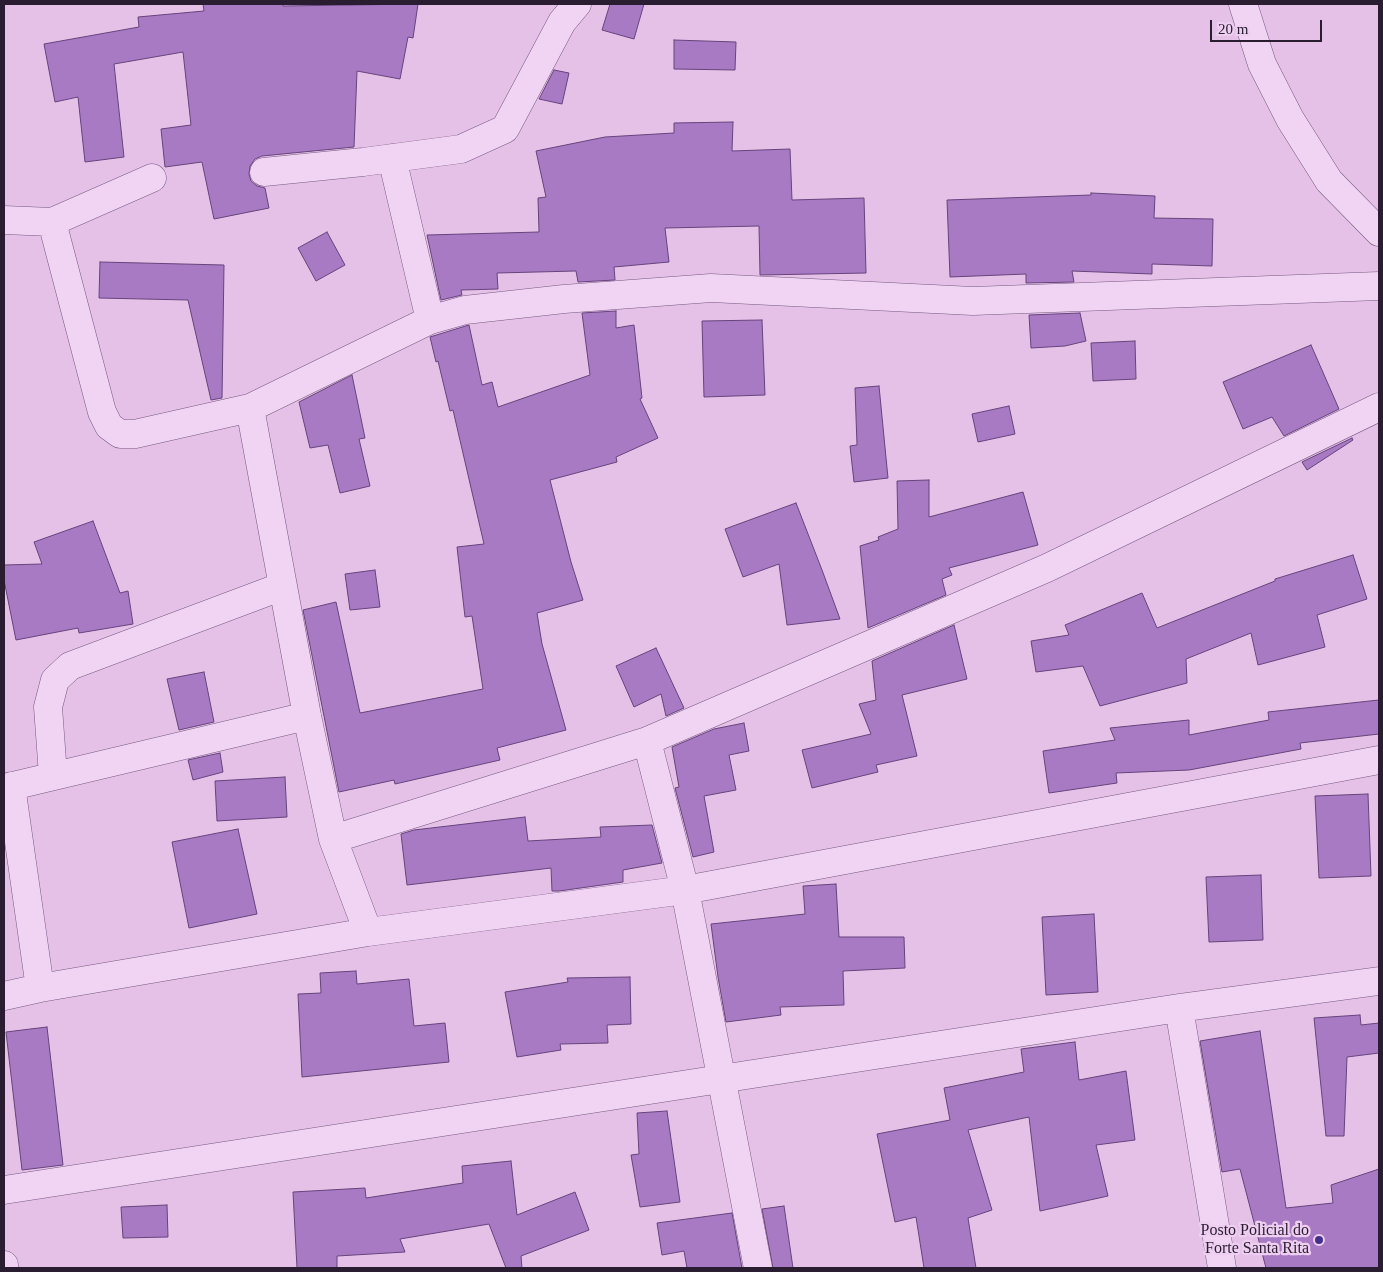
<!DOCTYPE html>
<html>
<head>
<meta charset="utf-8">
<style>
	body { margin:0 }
	#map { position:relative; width:1383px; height:1272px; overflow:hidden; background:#e5c1e8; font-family:Georgia,serif }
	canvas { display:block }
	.frame { position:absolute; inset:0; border:5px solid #2b1d31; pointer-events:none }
	.scale { position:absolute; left:1210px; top:20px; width:112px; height:22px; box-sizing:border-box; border:2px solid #2b1d31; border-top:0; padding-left:6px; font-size:15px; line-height:18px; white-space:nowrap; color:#2b1d31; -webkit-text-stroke:4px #eecff1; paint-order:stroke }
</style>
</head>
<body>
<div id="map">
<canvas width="1383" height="1272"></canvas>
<div class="frame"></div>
<div class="scale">20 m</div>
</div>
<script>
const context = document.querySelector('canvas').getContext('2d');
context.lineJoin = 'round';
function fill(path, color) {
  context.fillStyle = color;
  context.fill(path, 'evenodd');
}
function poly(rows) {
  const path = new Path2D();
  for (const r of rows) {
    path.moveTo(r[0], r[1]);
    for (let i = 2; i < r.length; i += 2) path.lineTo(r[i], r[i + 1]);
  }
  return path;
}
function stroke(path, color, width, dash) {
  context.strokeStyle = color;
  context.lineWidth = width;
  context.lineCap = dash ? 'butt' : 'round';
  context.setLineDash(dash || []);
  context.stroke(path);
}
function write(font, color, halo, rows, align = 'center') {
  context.font = font + ' Georgia,serif';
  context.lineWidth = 4.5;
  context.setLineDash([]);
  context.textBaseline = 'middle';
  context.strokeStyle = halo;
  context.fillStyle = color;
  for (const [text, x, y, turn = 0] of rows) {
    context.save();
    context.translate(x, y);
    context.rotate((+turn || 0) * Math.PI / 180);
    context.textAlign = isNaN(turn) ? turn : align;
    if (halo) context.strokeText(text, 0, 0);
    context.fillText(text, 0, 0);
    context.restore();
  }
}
const building = poly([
	[203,4,283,4,283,6,418,4,413,38,408,37,400,79,357,71,354,147,262,156,255,159,250,166,249,174,251,181,257,186,265,188,269,208,214,219,202,162,165,167,161,129,191,125,183,52,114,64,124,157,85,162,78,97,55,102,44,44,139,27,138,17,204,11,203,4],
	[610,4,644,4,634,39,602,30,610,4],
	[674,40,736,42,735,70,674,69,674,40],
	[554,70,569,73,562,104,539,99,554,70],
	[733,122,732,151,790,149,792,200,864,198,866,273,760,275,759,226,665,228,669,262,614,267,615,280,578,282,576,271,497,273,498,289,461,290,462,295,441,300,427,235,539,232,538,198,546,197,536,151,605,137,674,133,674,123,733,122],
	[1091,193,1155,196,1154,218,1213,219,1212,266,1152,264,1152,274,1072,271,1074,282,1026,283,1026,274,950,277,947,200,1091,195,1091,193],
	[327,232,345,265,316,281,298,248,327,232],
	[100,262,224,265,222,398,211,400,188,300,99,298,100,262],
	[616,311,616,328,634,325,642,398,640,399,658,438,616,457,617,462,550,480,571,562,583,600,537,613,542,644,566,730,497,748,500,760,395,784,394,780,339,792,303,610,336,602,360,713,483,689,472,616,465,617,457,547,484,544,453,410,450,411,438,361,436,362,430,337,469,325,482,385,492,382,498,407,590,375,582,313,616,311],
	[1080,313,1086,341,1065,346,1031,348,1029,315,1080,313],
	[762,320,765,395,704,397,702,321,762,320],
	[1135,341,1136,379,1093,381,1091,343,1135,341],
	[1311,345,1339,409,1284,436,1272,417,1243,429,1223,382,1311,345],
	[352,375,365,438,359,439,370,486,340,493,328,445,310,448,299,402,352,375],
	[879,386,888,478,854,482,850,446,857,445,855,388,879,386],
	[1009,406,1015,434,978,442,972,414,1009,406],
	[1352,438,1353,440,1307,470,1302,462,1352,438],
	[929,480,929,517,1023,492,1038,545,949,568,952,575,942,579,946,595,868,628,860,546,879,540,878,537,898,529,897,481,929,480],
	[796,503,822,570,840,619,787,625,779,564,743,577,725,529,796,503],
	[93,521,120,593,128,591,133,624,79,633,78,628,16,640,4,580,4,565,42,564,34,542,93,521],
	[1353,555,1367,599,1317,615,1325,647,1258,665,1251,633,1186,659,1187,683,1100,706,1083,666,1036,672,1031,641,1069,635,1065,625,1142,593,1157,628,1275,581,1275,579,1353,555],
	[375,570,380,607,350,610,345,574,375,570],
	[954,625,967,679,902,695,917,756,876,765,878,772,812,788,802,750,871,734,859,704,876,700,872,661,954,625],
	[656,648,684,708,666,716,661,694,634,707,616,666,656,648],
	[204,672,214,722,179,730,167,679,204,672],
	[1379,700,1379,734,1300,743,1301,749,1189,770,1116,773,1117,783,1049,793,1043,751,1115,740,1110,728,1189,720,1189,735,1269,720,1268,712,1379,700],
	[744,723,749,751,729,755,736,790,704,796,714,852,693,857,675,788,679,787,672,747,714,729,744,723],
	[220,753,223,772,193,780,188,760,220,753],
	[285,777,287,817,217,821,215,781,285,777],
	[1368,794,1371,876,1319,878,1315,796,1368,794],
	[525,817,528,841,601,837,600,827,652,825,662,863,623,870,623,882,559,891,552,891,551,868,407,885,401,834,414,830,525,817],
	[238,829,257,914,189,928,172,842,238,829],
	[1261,875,1263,940,1209,942,1206,877,1261,875],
	[836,884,839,937,904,937,905,968,843,971,844,1005,780,1007,781,1015,726,1022,718,977,711,924,805,914,803,886,836,884],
	[1094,914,1098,992,1046,995,1042,917,1094,914],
	[356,971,357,984,409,979,414,1026,445,1023,449,1062,302,1077,298,994,321,993,320,973,356,971],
	[630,977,631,1024,607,1025,608,1043,560,1044,561,1050,517,1057,505,992,568,982,567,978,630,977],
	[1360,1015,1361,1025,1379,1023,1379,1053,1347,1057,1344,1136,1326,1136,1314,1018,1360,1015],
	[47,1027,63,1165,22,1170,6,1032,47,1027],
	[1260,1031,1286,1208,1333,1203,1331,1185,1379,1169,1379,1268,1266,1268,1240,1169,1222,1172,1200,1041,1260,1031],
	[1075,1042,1079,1080,1126,1071,1135,1140,1096,1145,1108,1196,1040,1211,1029,1117,968,1130,992,1210,968,1218,976,1268,924,1268,916,1217,895,1222,877,1134,950,1120,944,1088,1024,1072,1021,1049,1075,1042],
	[667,1111,680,1202,640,1207,631,1155,639,1154,637,1113,667,1111],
	[511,1161,517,1215,575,1192,589,1230,521,1256,522,1268,506,1268,489,1224,400,1239,405,1252,337,1256,337,1268,297,1268,293,1192,365,1188,366,1198,463,1183,462,1166,511,1161],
	[167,1205,168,1237,123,1238,121,1207,167,1205],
	[784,1206,793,1268,773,1268,762,1209,784,1206],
	[732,1213,742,1268,687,1268,684,1251,662,1255,657,1223,732,1213]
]);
fill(building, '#a87ac3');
stroke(building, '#66437c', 1);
const minor = poly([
	[1243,4,1262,64,1290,119,1329,181,1379,232],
	[392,158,430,320],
	[264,172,363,162,461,149,505,129,562,22,577,4],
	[4,220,52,222,152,178],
	[52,222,102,412,109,426,120,434,135,434,250,408,430,320,465,310,564,299,711,288,973,301,1379,286],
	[250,408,307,716,333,839,368,932],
	[647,741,685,890,758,1268],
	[53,775,48,707,55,680,70,666,283,586],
	[11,786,40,988],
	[4,788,307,716],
	[333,839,647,741,1047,568,1379,407],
	[4,996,40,988,368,932,685,890,1379,760],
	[1179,1008,1222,1268],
	[4,1190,1179,1008,1379,981],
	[4,1265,4,1268]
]);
stroke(minor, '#765a80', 29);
stroke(minor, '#f1d3f4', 28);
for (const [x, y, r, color] of [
	[1319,1240,5,"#433188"]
]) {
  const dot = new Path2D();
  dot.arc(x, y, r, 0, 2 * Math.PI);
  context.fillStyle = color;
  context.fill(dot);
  stroke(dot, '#eecff1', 2);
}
write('16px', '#2b1d31', '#eecff1', [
	["Posto Policial do",1309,1231],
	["Forte Santa Rita",1309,1249]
], 'right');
</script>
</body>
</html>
